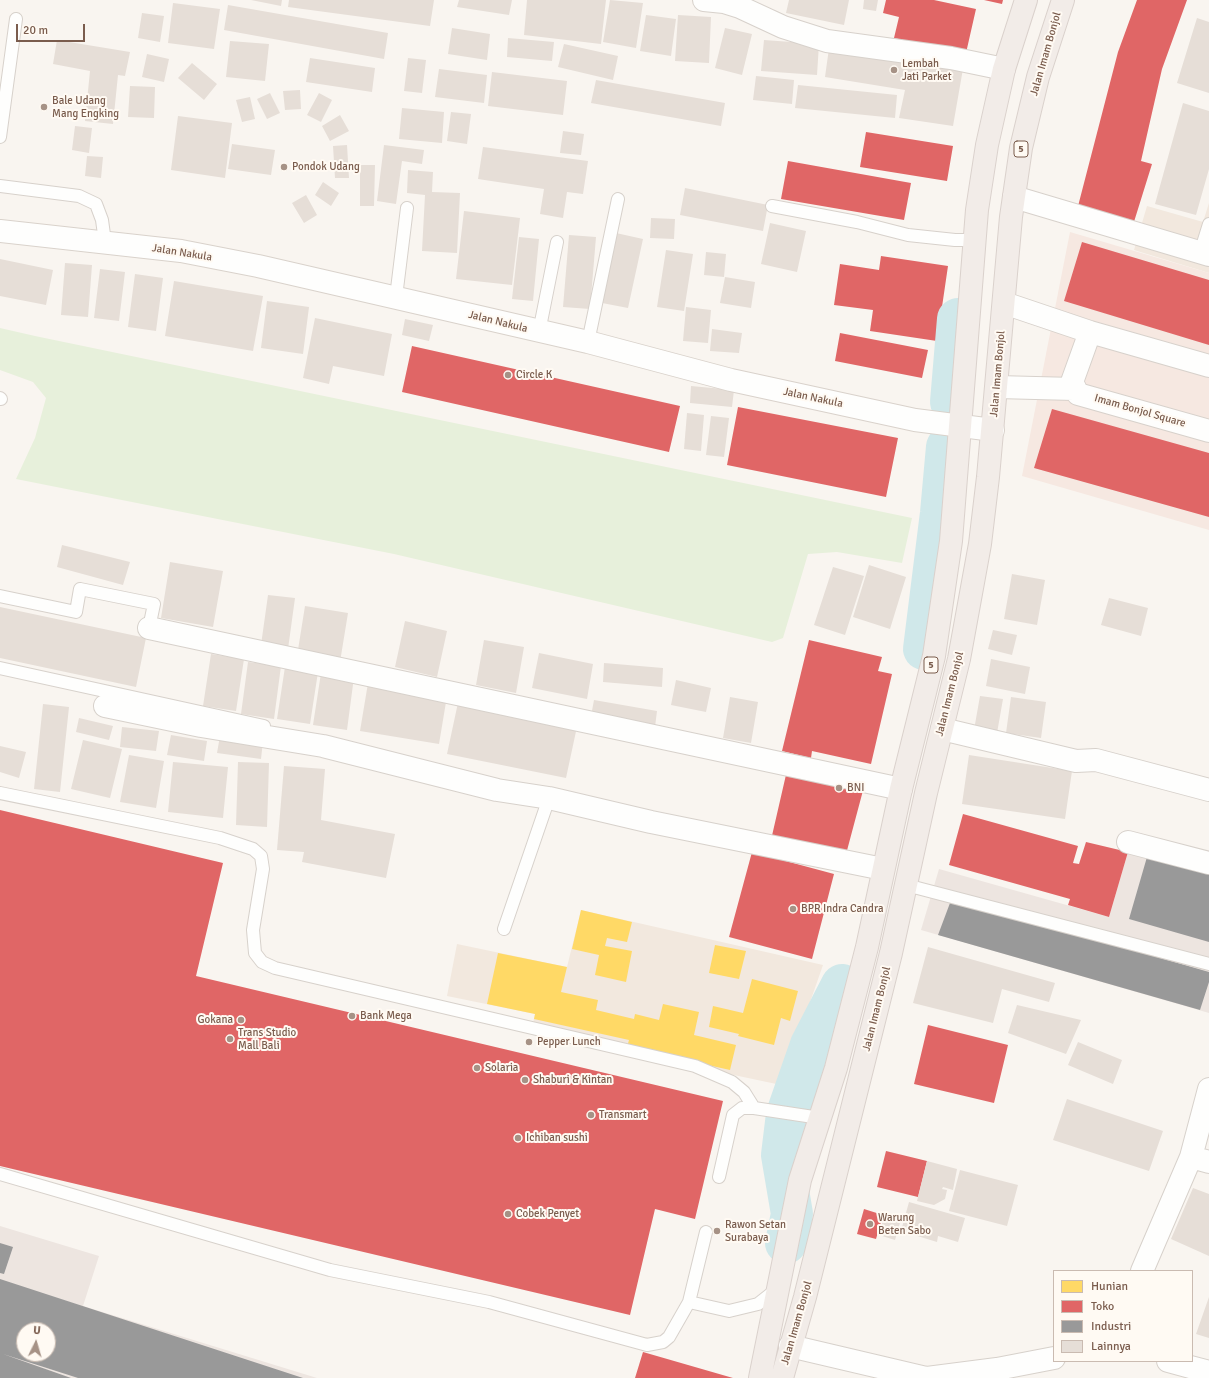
<!DOCTYPE html>
<html>
<head>
<meta charset="utf-8">
<style>
	body { margin:0 }
	#map { position:relative; width:1209px; height:1378px; overflow:hidden; background:#f9f5f0; font-family:Signika,sans-serif }
	canvas { display:block }
	.legend { position:absolute; left:1053px; top:1270px; width:140px; height:92px; box-sizing:border-box; background:#fffaf3; border:1px solid #cabbb1; margin:0; padding:5px 7px; list-style:none; font-size:12px; color:#7a5c4d }
	.legend li { display:flex; align-items:center; gap:8px; height:20px }
	.legend b { width:20px; border:1px solid #cabbb1 }
	.north { position:absolute; left:16px; top:1322px; width:40px; height:40px; box-sizing:border-box; background:#fffaf3; border:1px solid #cabbb1; border-radius:50%; rotate:5deg; font-size:11px; font-weight:700; line-height:16px; text-align:center; color:#7a5c4d }
	.north::after { content:''; display:block; margin:auto; width:14px; height:18px; background:#a69286; clip-path:polygon(50% 0,100% 100%,50% 72%,0 100%) }
	.scale { position:absolute; left:16px; top:24px; width:69px; height:18px; box-sizing:border-box; border:2px solid #7a5c4d; border-top:0; padding-left:5px; font-size:12px; line-height:14px; white-space:nowrap; color:#7a5c4d; -webkit-text-stroke:3px #fffaf3; paint-order:stroke }
</style>
</head>
<body>
<div id="map">
<canvas width="1209" height="1378"></canvas>
<ul class="legend">
<li><b style="height:11px;background:#ffd966"></b>Hunian</li>
<li><b style="height:11px;background:#e06666"></b>Toko</li>
<li><b style="height:11px;background:#999"></b>Industri</li>
<li><b style="height:11px;background:#e6ded7"></b>Lainnya</li>
</ul>
<div class="north">U</div>
<div class="scale">20 m</div>
</div>
<script>
const context = document.querySelector('canvas').getContext('2d');
context.lineJoin = 'round';
function fill(path, color) {
  context.fillStyle = color;
  context.fill(path, 'evenodd');
}
function poly(rows) {
  const path = new Path2D();
  for (const r of rows) {
    path.moveTo(r[0], r[1]);
    for (let i = 2; i < r.length; i += 2) path.lineTo(r[i], r[i + 1]);
  }
  return path;
}
function stroke(path, color, width, dash) {
  context.strokeStyle = color;
  context.lineWidth = width;
  context.lineCap = dash ? 'butt' : 'round';
  context.setLineDash(dash || []);
  context.stroke(path);
}
function write(font, color, halo, rows, align = 'center') {
  context.font = font + ' Signika,sans-serif';
  context.lineWidth = 4;
  context.setLineDash([]);
  context.textBaseline = 'middle';
  context.strokeStyle = halo;
  context.fillStyle = color;
  for (const [text, x, y, turn = 0] of rows) {
    context.save();
    context.translate(x, y);
    context.rotate((+turn || 0) * Math.PI / 180);
    context.textAlign = isNaN(turn) ? turn : align;
    if (halo) context.strokeText(text, 0, 0);
    context.fillText(text, 0, 0);
    context.restore();
  }
}
fill(poly([
	[1209,203,1209,273,1134,250,1147,206,1203,222],
	[581,910,823,965,781,1085,531,1032,535,1014,447,996,457,944,567,967]
]), '#f2e8de');
fill(poly([
	[1070,232,1209,273,1209,530,1022,476]
]), '#f6e8e1');
fill(poly([
	[1128,852,1209,873,1209,1013,921,930,939,869,1109,917],
	[0,1226,99,1256,83,1306,317,1378,0,1378],
	[24,1330,48,1330,48,1354,24,1354]
]), '#ede5e0');
fill(poly([
	[0,328,35,336,912,518,902,563,837,552,808,554,783,638,772,642,394,554,16,479,35,438,46,398,33,382,0,370]
]), '#e7f0db');
fill(poly([
	[581,910,632,922,627,942,607,938,605,946,632,951,626,982,595,975,599,955,572,949],
	[715,945,746,951,739,979,709,973],
	[498,953,567,967,561,992,598,1000,596,1010,634,1019,635,1014,659,1020,663,1004,699,1012,694,1035,736,1045,730,1070,627,1047,629,1040,534,1019,535,1014,487,1004],
	[752,979,798,991,790,1021,781,1018,774,1045,738,1036,739,1034,709,1027,713,1006,743,1013]
]), '#ffd966');
fill(poly([
	[886,0,934,0,976,9,966,53,894,38,899,17,883,13],
	[984,0,1003,0,1002,4],
	[1137,0,1187,0,1162,69,1141,161,1152,164,1133,225,1077,210,1118,52],
	[866,132,953,146,947,181,860,167],
	[788,161,911,183,904,220,781,199],
	[1082,242,1209,280,1209,345,1064,301],
	[881,256,948,266,937,341,870,331,873,310,834,305,840,264,879,270],
	[840,333,928,350,922,378,835,361],
	[412,346,680,406,669,452,402,392],
	[738,407,898,438,886,497,727,465],
	[1052,409,1209,453,1209,517,1034,468],
	[809,640,882,657,878,671,892,674,871,764,812,751,811,758,782,751],
	[788,766,865,783,845,858,771,840],
	[0,810,223,863,196,976,723,1101,695,1219,655,1209,630,1315,0,1166],
	[963,814,1078,846,1073,863,1079,864,1086,842,1128,852,1109,917,1068,905,1070,899,949,865],
	[752,852,834,874,812,959,729,937],
	[928,1025,1008,1045,994,1103,914,1084],
	[886,1151,927,1161,918,1197,877,1187],
	[864,1209,883,1215,876,1239,857,1234],
	[643,1352,733,1378,635,1378]
]), '#e06666');
fill(poly([
	[1147,857,1209,873,1209,942,1129,919],
	[950,903,1108,943,1209,972,1209,982,1200,1010,938,935],
	[0,1243,13,1247,4,1274,0,1273],
	[0,1279,303,1378,78,1378,3,1354,71,1378,0,1378],
	[24,1330,48,1330,48,1354,24,1354]
]), '#999');
stroke(poly([
	[951,402,958,319],
	[924,649,941,513,947,447],
	[786,1243,792,1214,782,1155,787,1114,811,1045,842,985]
]), '#d0e8ea', 42);
fill(poly([
	[251,0,282,0,281,6],
	[289,0,434,0,430,26,288,7],
	[459,0,512,0,509,15,457,7],
	[527,0,606,0,601,44,524,35],
	[610,0,643,3,636,48,603,42],
	[789,0,849,0,844,25,786,13],
	[864,0,878,0,876,11,863,9],
	[173,3,220,9,214,49,168,43],
	[228,5,388,33,384,59,224,30],
	[142,13,164,16,160,42,138,38],
	[646,15,676,19,671,56,640,51],
	[678,15,711,17,709,63,675,61],
	[1197,18,1209,22,1209,93,1177,83],
	[452,28,490,34,487,60,448,54],
	[725,28,752,34,742,75,715,68],
	[508,38,554,42,552,61,507,57],
	[57,40,130,52,125,76,118,75,113,124,85,121,90,71,53,64],
	[764,40,819,44,817,75,761,71],
	[230,41,269,44,265,81,226,77],
	[830,41,964,63,953,126,899,118,905,90,825,77],
	[564,44,618,56,613,80,558,67],
	[147,54,169,59,164,82,142,77],
	[310,58,375,68,372,92,306,82],
	[408,58,426,60,422,93,404,91],
	[192,63,217,84,204,100,178,78],
	[439,69,487,75,484,103,435,97],
	[492,72,567,81,563,115,488,106],
	[756,76,794,80,792,104,753,100],
	[596,80,725,103,721,126,591,103],
	[798,85,897,95,895,118,795,108],
	[130,86,155,87,154,118,128,117],
	[300,90,301,109,285,110,283,91],
	[270,93,280,113,267,119,257,99],
	[319,93,332,100,321,122,307,115],
	[250,97,255,119,242,122,236,100],
	[1183,103,1209,111,1209,169,1196,215,1155,204],
	[402,108,444,112,442,143,399,139],
	[451,112,471,114,467,144,447,141],
	[340,115,349,131,330,141,322,126],
	[178,116,232,123,225,178,171,170],
	[75,126,92,128,89,153,72,150],
	[563,131,584,134,581,155,560,153],
	[232,144,275,150,271,175,228,169],
	[347,145,349,178,335,178,333,146],
	[384,145,424,150,422,164,402,161,396,204,377,201],
	[483,147,588,161,583,194,567,192,563,218,540,214,544,189,478,179],
	[87,156,103,157,101,178,85,176],
	[360,165,375,165,374,206,360,206],
	[408,170,433,172,432,192,460,193,457,253,422,251,425,195,407,193],
	[323,182,339,193,331,206,315,195],
	[685,188,768,205,763,231,680,215],
	[306,195,317,215,304,223,292,203],
	[464,211,520,218,512,285,456,279],
	[651,218,675,219,674,239,650,238],
	[770,223,806,231,797,272,761,264],
	[616,233,643,239,628,308,602,303],
	[569,235,596,237,590,309,563,307],
	[519,237,539,239,533,301,512,299],
	[666,250,693,254,684,311,657,307],
	[706,252,726,254,724,277,704,275],
	[0,259,53,270,46,305,0,296],
	[65,263,92,265,88,317,61,315],
	[100,269,125,272,119,321,94,318],
	[135,274,163,278,156,331,128,327],
	[725,277,755,282,751,308,720,303],
	[174,281,263,296,253,351,165,336],
	[267,301,309,307,303,354,261,348],
	[686,307,711,310,708,343,683,341],
	[315,318,392,334,384,376,333,366,329,384,303,378],
	[405,319,433,325,429,341,402,335],
	[712,329,742,333,739,353,710,351],
	[691,386,734,390,732,407,690,403],
	[687,413,704,415,701,451,684,449],
	[711,416,729,418,724,457,706,455],
	[62,545,130,562,123,585,57,567],
	[170,562,223,571,213,627,161,618],
	[869,565,906,577,890,629,853,617],
	[833,567,864,576,845,635,814,625],
	[1012,574,1045,580,1037,625,1004,619],
	[268,595,295,598,288,649,261,645],
	[1109,598,1148,608,1141,636,1101,625],
	[305,606,348,613,340,662,297,656],
	[0,607,146,638,136,687,0,658],
	[405,621,447,631,437,677,395,667],
	[993,630,1017,635,1012,655,988,649],
	[484,640,524,647,516,693,476,685],
	[539,653,593,664,587,699,532,688],
	[211,654,244,659,236,711,203,706],
	[991,659,1030,667,1025,694,986,686],
	[248,662,281,666,274,719,241,714],
	[604,663,663,668,662,687,603,682],
	[285,667,318,672,310,724,277,719],
	[321,673,354,677,347,730,313,725],
	[676,680,711,688,706,712,671,705],
	[368,683,447,696,439,744,360,731],
	[980,696,1003,699,997,733,974,730],
	[730,697,758,702,751,743,723,738],
	[1011,697,1046,702,1041,738,1006,733],
	[459,698,578,722,566,778,447,754],
	[594,700,657,711,655,727,591,716],
	[43,704,69,707,60,792,34,789],
	[79,718,113,726,109,740,76,732],
	[122,727,159,731,156,751,120,747],
	[171,735,207,741,204,761,167,755],
	[220,736,263,741,261,759,217,753],
	[83,740,122,749,110,798,71,789],
	[0,746,26,752,19,778,0,772],
	[129,755,164,761,156,808,120,802],
	[969,755,1072,771,1065,819,962,804],
	[173,762,228,767,223,818,168,812],
	[238,762,269,763,267,827,236,825],
	[284,766,325,769,321,820,395,834,386,878,302,862,304,852,277,850],
	[928,947,1055,983,1049,1002,1002,989,993,1023,913,1003],
	[1017,1005,1081,1020,1066,1054,1008,1033],
	[1078,1042,1122,1060,1113,1084,1068,1065],
	[1067,1099,1163,1131,1149,1171,1053,1140],
	[927,1161,957,1169,953,1190,943,1187,942,1189,947,1190,945,1199,934,1205,917,1201],
	[960,1170,1018,1185,1007,1226,949,1211],
	[1193,1188,1209,1194,1209,1256,1171,1239],
	[909,1202,965,1218,958,1242,938,1236,937,1242,901,1231],
	[885,1212,902,1216,895,1240,879,1235],
	[1209,1297,1209,1338,1196,1334]
]), '#e6ded7');
const service = poly([
	[0,137,16,19],
	[0,186,79,196,96,204,102,220,105,242],
	[772,206,857,222,908,235,955,240,974,240],
	[1200,253,1209,224],
	[396,297,407,208],
	[539,332,557,242],
	[588,342,618,199],
	[0,398,1,399],
	[0,596,76,612,80,589,154,604,149,628],
	[0,668,264,726],
	[0,793,220,838,253,849,261,856,263,869,253,930,255,953,262,962,275,968,695,1066,732,1082,744,1092,754,1108],
	[906,885,1209,964],
	[504,929,549,798],
	[0,1174,330,1270,489,1302,647,1345,663,1342,669,1337,689,1302,706,1232],
	[719,1177,733,1115,742,1108,754,1108,820,1118],
	[689,1302,729,1311,758,1304,777,1289]
]);
const minor = poly([
	[704,0,724,2,740,7,783,27,827,41,951,58,1004,69],
	[1014,197,1209,255],
	[1004,303,1090,332,1209,366],
	[1090,332,1072,382,1078,394,1209,431],
	[997,387,1074,389],
	[149,628,901,789],
	[105,706,201,726,323,746,497,790,549,798,651,822,883,869],
	[942,729,1076,761,1096,760,1209,790],
	[1128,842,1209,863],
	[1191,1157,1209,1162],
	[1142,1271,1191,1157,1209,1089],
	[790,1346,926,1378],
	[1168,1361,1209,1372],
	[927,1378,997,1369,1054,1358]
]);
const secondary = poly([
	[0,231,181,251,258,266,588,342,731,380,915,420,993,430]
]);
const trunk = poly([
	[760,1378,800,1180,836,1068,867,947,901,789,934,656,951,541,977,210,987,145,1004,69,1026,0],
	[782,1378,805,1297,891,953,926,793,959,659,980,544,988,477,1011,217,1021,148,1038,77,1063,0]
]);
stroke(service, '#d7d1cb', 14);
stroke(minor, '#d7d1cb', 24);
stroke(secondary, '#d9d2cb', 24);
stroke(trunk, '#dad1cc', 24);
stroke(service, '#fefefd', 12);
stroke(minor, '#fefefd', 22);
stroke(secondary, '#fefefd', 22);
stroke(trunk, '#f2ece8', 22);
for (const [x, y, r, color] of [
	[894,70,4,"#a69286"],
	[44,107,4,"#a69286"],
	[284,167,4,"#a69286"],
	[508,375,4,"#a69286"],
	[839,788,4,"#a69286"],
	[793,909,4,"#a69286"],
	[352,1016,4,"#a69286"],
	[241,1020,4,"#a69286"],
	[230,1039,4,"#a69286"],
	[529,1042,4,"#a69286"],
	[477,1068,4,"#a69286"],
	[525,1080,4,"#a69286"],
	[591,1115,4,"#a69286"],
	[518,1138,4,"#a69286"],
	[508,1214,4,"#a69286"],
	[870,1224,4,"#a69286"],
	[717,1231,4,"#a69286"]
]) {
  const dot = new Path2D();
  dot.arc(x, y, r, 0, 2 * Math.PI);
  context.fillStyle = color;
  context.fill(dot);
  stroke(dot, '#fffaf3', 1.5);
}
for (const [x, y, w] of [
	[1021,149,14],
	[931,665,14]
]) {
  const box = new Path2D();
  box.roundRect(x - w / 2, y - 8, w, 16, 3);
  context.fillStyle = '#fffaf3';
  context.fill(box);
  stroke(box, '#7a5c4d', 1);
}
write('bold 10px', '#7a5c4d', null, [
	["5",1021,149],
	["5",931,665]
]);
write('11px', '#7a5c4d', '#fffaf3', [
	["Jalan Imam Bonjol",1046,54,-74],
	["Jalan Nakula",182,253,9],
	["Jalan Nakula",498,322,14],
	["Jalan Imam Bonjol",998,374,-85],
	["Jalan Nakula",813,398,12],
	["Imam Bonjol Square",1140,411,16],
	["Jalan Imam Bonjol",950,694,-76],
	["Jalan Imam Bonjol",877,1009,-76],
	["Jalan Imam Bonjol",797,1323,-74]
]);
write('11px', '#7a5c4d', '#fffaf3', [
	["Lembah",902,64],
	["Jati Parket",902,77],
	["Bale Udang",52,101],
	["Mang Engking",52,114],
	["Pondok Udang",292,167],
	["Circle K",516,375],
	["BNI",847,788],
	["BPR Indra Candra",801,909],
	["Bank Mega",360,1016],
	["Gokana",233,1020,"right"],
	["Trans Studio",238,1033],
	["Mall Bali",238,1046],
	["Pepper Lunch",537,1042],
	["Solaria",485,1068],
	["Shaburi & Kintan",533,1080],
	["Transmart",599,1115],
	["Ichiban sushi",526,1138],
	["Cobek Penyet",516,1214],
	["Warung",878,1218],
	["Beten Sabo",878,1231],
	["Rawon Setan",725,1225],
	["Surabaya",725,1238]
], 'left');
</script>
</body>
</html>
